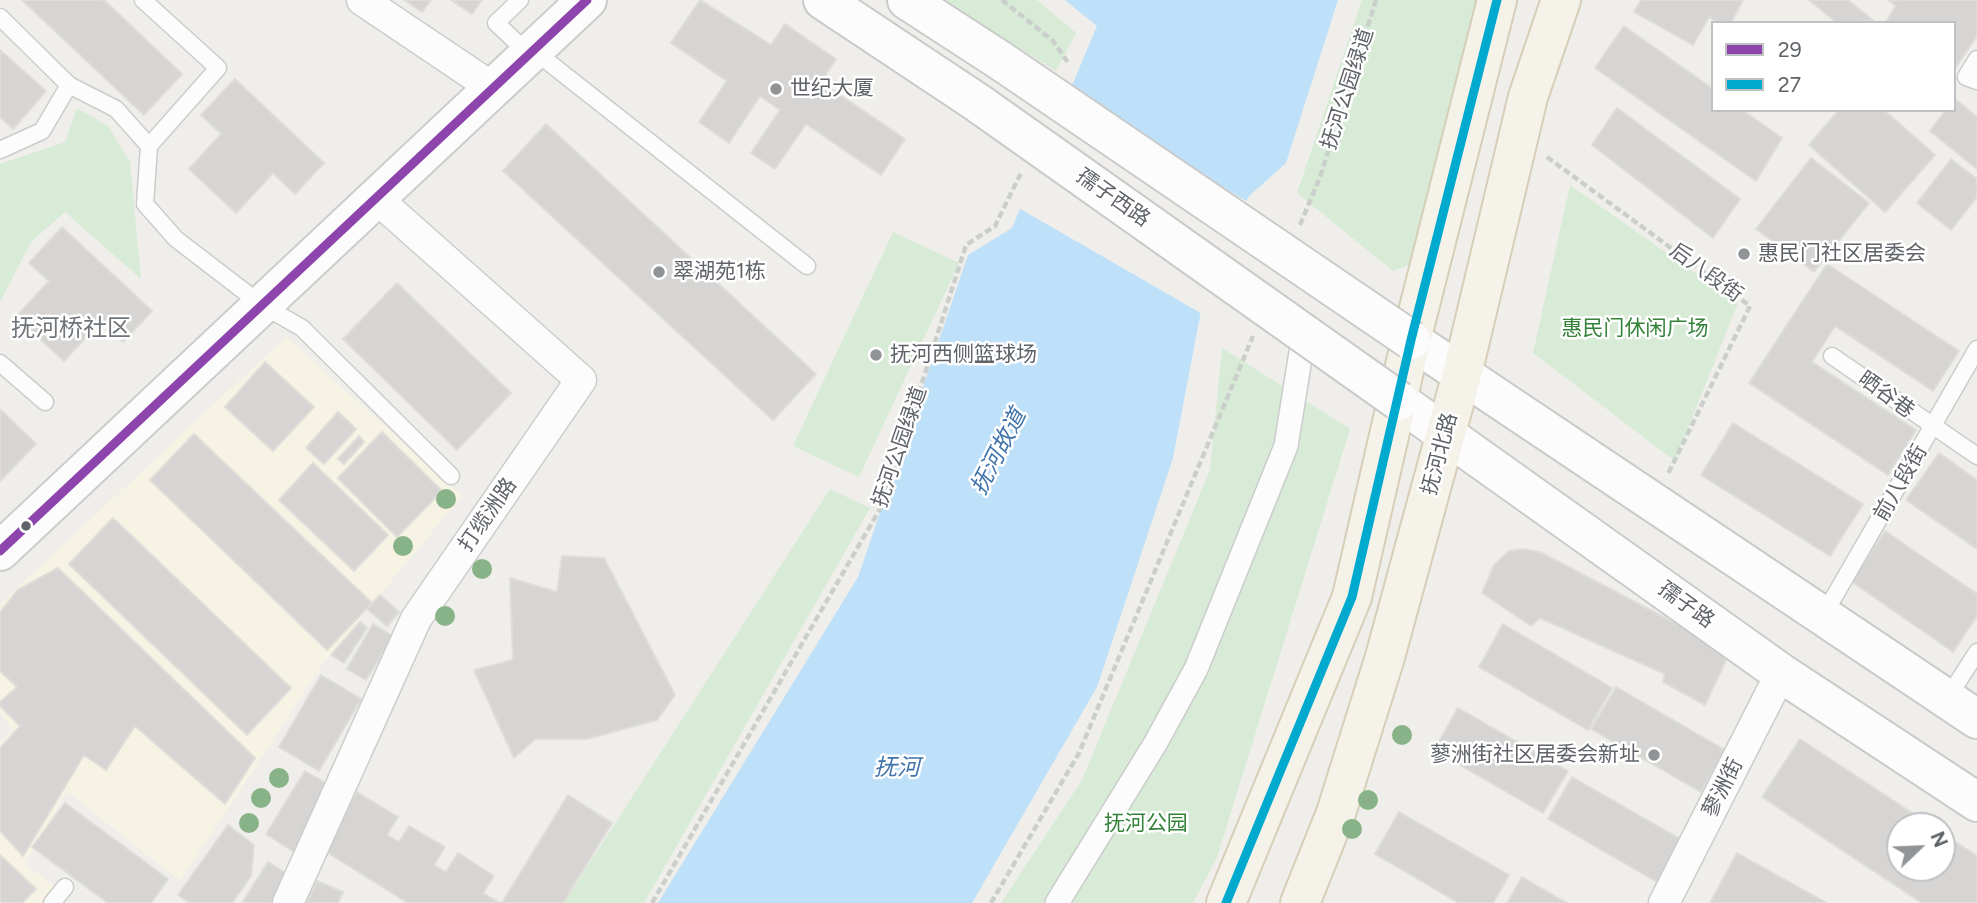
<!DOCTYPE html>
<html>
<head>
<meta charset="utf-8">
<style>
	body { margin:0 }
	#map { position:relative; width:1977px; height:903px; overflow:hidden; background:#efeeea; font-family:Figtree,sans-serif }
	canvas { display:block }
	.legend { position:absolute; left:1711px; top:21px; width:245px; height:91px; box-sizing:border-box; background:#fff; border:2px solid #bfc1c3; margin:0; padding:9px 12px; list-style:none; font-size:21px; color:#5f6368 }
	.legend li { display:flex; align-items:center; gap:14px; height:35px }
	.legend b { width:35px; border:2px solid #bfc1c3 }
	.north { position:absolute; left:1886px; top:812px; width:70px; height:70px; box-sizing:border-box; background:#fff; border:2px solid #bfc1c3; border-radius:50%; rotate:67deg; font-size:19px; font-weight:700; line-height:28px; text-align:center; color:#5f6368 }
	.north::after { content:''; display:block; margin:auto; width:24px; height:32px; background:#919496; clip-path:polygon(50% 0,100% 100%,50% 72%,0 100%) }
</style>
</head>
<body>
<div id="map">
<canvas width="1977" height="903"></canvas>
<ul class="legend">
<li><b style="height:9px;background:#8e44ad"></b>29</li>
<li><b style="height:9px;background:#00a9ce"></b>27</li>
</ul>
<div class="north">N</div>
</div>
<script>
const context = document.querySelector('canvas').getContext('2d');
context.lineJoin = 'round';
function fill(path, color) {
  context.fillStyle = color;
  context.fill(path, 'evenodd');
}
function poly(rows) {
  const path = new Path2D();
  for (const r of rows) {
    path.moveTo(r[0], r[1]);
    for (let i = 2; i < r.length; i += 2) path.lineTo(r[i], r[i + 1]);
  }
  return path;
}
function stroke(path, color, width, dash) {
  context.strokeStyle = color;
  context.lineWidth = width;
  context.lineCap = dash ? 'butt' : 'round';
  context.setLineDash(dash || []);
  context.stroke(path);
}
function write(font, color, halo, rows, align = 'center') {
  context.font = font + ' Figtree,"Noto Sans SC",sans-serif';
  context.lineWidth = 5;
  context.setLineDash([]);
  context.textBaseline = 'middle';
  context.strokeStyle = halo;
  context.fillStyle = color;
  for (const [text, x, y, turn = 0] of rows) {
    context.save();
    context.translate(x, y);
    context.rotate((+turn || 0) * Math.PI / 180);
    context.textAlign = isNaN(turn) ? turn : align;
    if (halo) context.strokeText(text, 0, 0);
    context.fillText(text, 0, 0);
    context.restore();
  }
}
fill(poly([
	[286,337,462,496,325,661,180,881,67,791,25,864,54,887,41,903,0,903,0,742,12,730,0,713,0,604]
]), '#f7f3e4');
fill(poly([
	[942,0,1037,0,1076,33,1056,71],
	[1362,0,1488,0,1419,261,1393,271,1297,193],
	[77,108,108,126,130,162,141,279,65,212,31,242,0,302,0,164,65,142],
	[1570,185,1738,303,1675,461,1533,353],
	[893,232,959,263,859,477,793,446],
	[1222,348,1350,429,1217,857,1193,903,1001,903,1082,780,1210,470],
	[830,489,870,508,644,903,564,903]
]), '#d8ebd6');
fill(poly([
	[1065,0,1338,0,1286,163,1249,196,1201,311,1173,458,1097,687,972,903,658,903,858,577,968,255,1012,228,1097,26]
]), '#bfe0f9');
fill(poly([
	[1064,96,1250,203,1204,315,1017,207]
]), '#efeeea');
const building = poly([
	[22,0,104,0,182,74,144,115,22,0],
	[404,0,431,0,422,12,404,0],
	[451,0,482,0,472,14,451,0],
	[700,0,771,45,785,24,836,59,821,82,905,139,881,175,806,124,775,169,751,153,780,110,760,96,729,143,699,122,727,81,671,43,700,0],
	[1641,0,1743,0,1731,23,1719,23,1709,17,1693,45,1634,12,1641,0],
	[1809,0,1848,0,1874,21,1837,23,1809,0],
	[1888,0,1977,0,1977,36,1954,70,1954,23,1885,23,1896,6,1888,0],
	[1624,26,1713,89,1713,110,1742,110,1782,138,1756,181,1595,68,1624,26],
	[0,50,46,91,13,129,0,117,0,50],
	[235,79,324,163,295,194,273,173,236,213,189,169,221,134,201,115,235,79],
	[1955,99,1977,117,1977,169,1930,131,1946,110,1954,110,1955,99],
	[1617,108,1740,199,1713,238,1592,145,1617,108],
	[1839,110,1884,110,1935,155,1885,212,1809,145,1839,110],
	[546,124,816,374,773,420,503,171,546,124],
	[1811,158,1869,203,1814,272,1756,229,1811,158],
	[1951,159,1977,179,1977,197,1951,230,1917,203,1951,159],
	[62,227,152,311,123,342,101,321,64,361,16,317,49,281,29,263,62,227],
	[1827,264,1959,351,1933,391,1835,326,1812,362,1916,430,1888,475,1749,383,1827,264],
	[397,283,511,393,457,450,343,339,397,283],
	[265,362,314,407,273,451,225,407,265,362],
	[0,409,36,444,0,481,0,409],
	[338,412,356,429,324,464,306,448,338,412],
	[1733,423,1863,504,1830,556,1701,475,1733,423],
	[382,432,442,491,397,537,338,478,382,432],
	[194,434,372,603,327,650,150,480,194,434],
	[359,436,364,442,344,464,338,459,359,436],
	[1939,453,1977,480,1977,549,1906,500,1939,453],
	[313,463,388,535,354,571,279,500,313,463],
	[113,518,291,688,247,735,69,564,113,518],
	[1885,531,1977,594,1977,616,1953,652,1851,581,1885,531],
	[1523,549,1540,552,1730,652,1705,705,1663,682,1665,674,1540,618,1531,626,1482,593,1494,565,1509,551,1523,549],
	[562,556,604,558,675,695,657,720,587,739,535,739,514,758,474,670,513,660,510,578,557,592,562,556],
	[58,568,255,758,225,804,135,726,106,770,84,755,23,856,0,831,0,748,20,726,0,706,0,702,17,687,0,671,0,612,18,590,58,568],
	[380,595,399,612,387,626,367,609,380,595],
	[360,622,367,628,344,663,331,655,360,622],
	[373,624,393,636,366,680,347,669,373,624],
	[1503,624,1612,688,1588,730,1479,667,1503,624],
	[321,675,361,699,319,771,279,747,321,675],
	[1616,687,1725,750,1701,792,1591,729,1616,687],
	[1458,708,1568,771,1543,813,1434,750,1458,708],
	[1800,739,1932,826,1900,826,1900,868,1942,868,1942,833,1977,856,1977,903,1922,903,1762,797,1800,739],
	[305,771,334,788,294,852,266,834,305,771],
	[1572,777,1682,840,1657,882,1548,819,1572,777],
	[357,792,398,817,387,835,399,842,409,826,445,847,434,865,446,872,458,853,494,876,483,893,500,903,408,903,322,849,357,792],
	[568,795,612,823,563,903,502,903,568,795],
	[65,803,168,879,151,903,108,903,32,847,65,803],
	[1399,812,1509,875,1493,903,1459,903,1375,854,1399,812],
	[228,825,254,845,251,876,232,903,190,903,178,895,228,825],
	[1737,853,1827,903,1710,903,1737,853],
	[0,855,36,889,22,903,0,903,0,855],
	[268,862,296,879,281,903,242,903,268,862],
	[1522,877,1567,903,1507,903,1522,877],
	[317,881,343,892,338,903,307,903,317,881]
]);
fill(building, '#d6d5d3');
stroke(building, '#deddd9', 2);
const service = poly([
	[143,0,218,68,149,146],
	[520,0,496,23,529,54],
	[0,17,69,85,116,109,149,146,145,204,176,239,262,305,302,328,451,476],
	[533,50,807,266],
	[1977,59,1966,77,1977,81],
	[0,150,42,131,69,85],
	[1832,356,1977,456],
	[0,363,45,402],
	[1823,616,1977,349],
	[1947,699,1977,652],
	[52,903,65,887]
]);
const pedestrian = poly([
	[1057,903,1155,744,1196,669,1286,446,1302,346]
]);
const minor = poly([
	[362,0,493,88],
	[288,903,416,619,581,380,376,198],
	[1664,903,1781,673]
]);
const tertiary = poly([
	[0,551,587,0]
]);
const secondary = poly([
	[823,0,978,103],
	[907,0,1001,61],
	[1411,340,1977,719],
	[1399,401,1781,673,1977,802]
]);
const primary = poly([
	[1226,903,1352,597,1411,340,1497,0],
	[1300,903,1336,813,1385,657,1462,374,1528,97,1561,0]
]);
stroke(service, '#cbcccc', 19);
stroke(pedestrian, '#cbcccc', 26);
stroke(minor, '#cbcccc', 33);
stroke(tertiary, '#cbcccc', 42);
stroke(secondary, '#cacacb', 42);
stroke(primary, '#d7ceb8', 42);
stroke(poly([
	[1002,0,1053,41,1069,64],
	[1547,157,1750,306,1668,474],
	[1300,225,1320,177,1376,0],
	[652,903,884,502,966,245,995,226,1021,173],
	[991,903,1079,753,1253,336]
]), '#cacfcc', 4.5, [7, 3.5]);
stroke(service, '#fdfcfc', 16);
stroke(pedestrian, '#fdfcfc', 23);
stroke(minor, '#fdfcfc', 30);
stroke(tertiary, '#fdfcfc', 38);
stroke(secondary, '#fdfcfc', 38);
stroke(primary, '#f4f2e9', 38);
const secondaryBridge = poly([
	[1001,61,1411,340],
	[978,103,1399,401]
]);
stroke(secondaryBridge, '#cacacb', 42, []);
stroke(secondaryBridge, '#fdfcfc', 38);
stroke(poly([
	[0,551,587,0]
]), '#8e44ad', 9);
stroke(poly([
	[1226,903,1352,597,1411,340,1497,0]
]), '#00a9ce', 9);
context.fillStyle = '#88b388';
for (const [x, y] of [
	[446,499],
	[403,546],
	[482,569],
	[445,616],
	[1402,735],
	[279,778],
	[261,798],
	[1368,800],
	[249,823],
	[1352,829]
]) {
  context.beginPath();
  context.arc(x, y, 10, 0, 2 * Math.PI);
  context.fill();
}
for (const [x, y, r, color] of [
	[776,89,7,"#919496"],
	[1744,254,7,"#919496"],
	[659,272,7,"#919496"],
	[876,355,7,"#919496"],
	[26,526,6,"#5f6368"],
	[1654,755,7,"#919496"]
]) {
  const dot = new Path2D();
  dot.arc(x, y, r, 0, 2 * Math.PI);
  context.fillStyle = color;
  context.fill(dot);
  stroke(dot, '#fff', 2.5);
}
write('21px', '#5f6368', '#fff', [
	["世纪大厦",790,89],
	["惠民门社区居委会",1758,254],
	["翠湖苑1栋",673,272],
	["抚河西侧篮球场",890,355],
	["蓼洲街社区居委会新址",1640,755,"right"]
], 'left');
write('21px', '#5f6368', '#fff', [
	["抚河公园绿道",1348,89,-72],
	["孺子西路",1113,198,35],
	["后八段街",1706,273,36],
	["晒谷巷",1886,395,36],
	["抚河公园绿道",900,447,-71],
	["抚河北路",1440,454,-75],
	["前八段街",1901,483,-60],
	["打缆洲路",488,515,-55],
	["孺子路",1686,605,36],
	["蓼洲街",1723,788,-63]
]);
write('21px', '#348238', '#fff', [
	["惠民门休闲广场",1635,329],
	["抚河公园",1146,824]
]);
write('italic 23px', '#4174aa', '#fff', [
	["抚河故道",999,452,-63],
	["抚河",897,768]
]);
write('24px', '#70757a', '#fff', [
	["抚河桥社区",71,329]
]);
</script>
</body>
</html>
